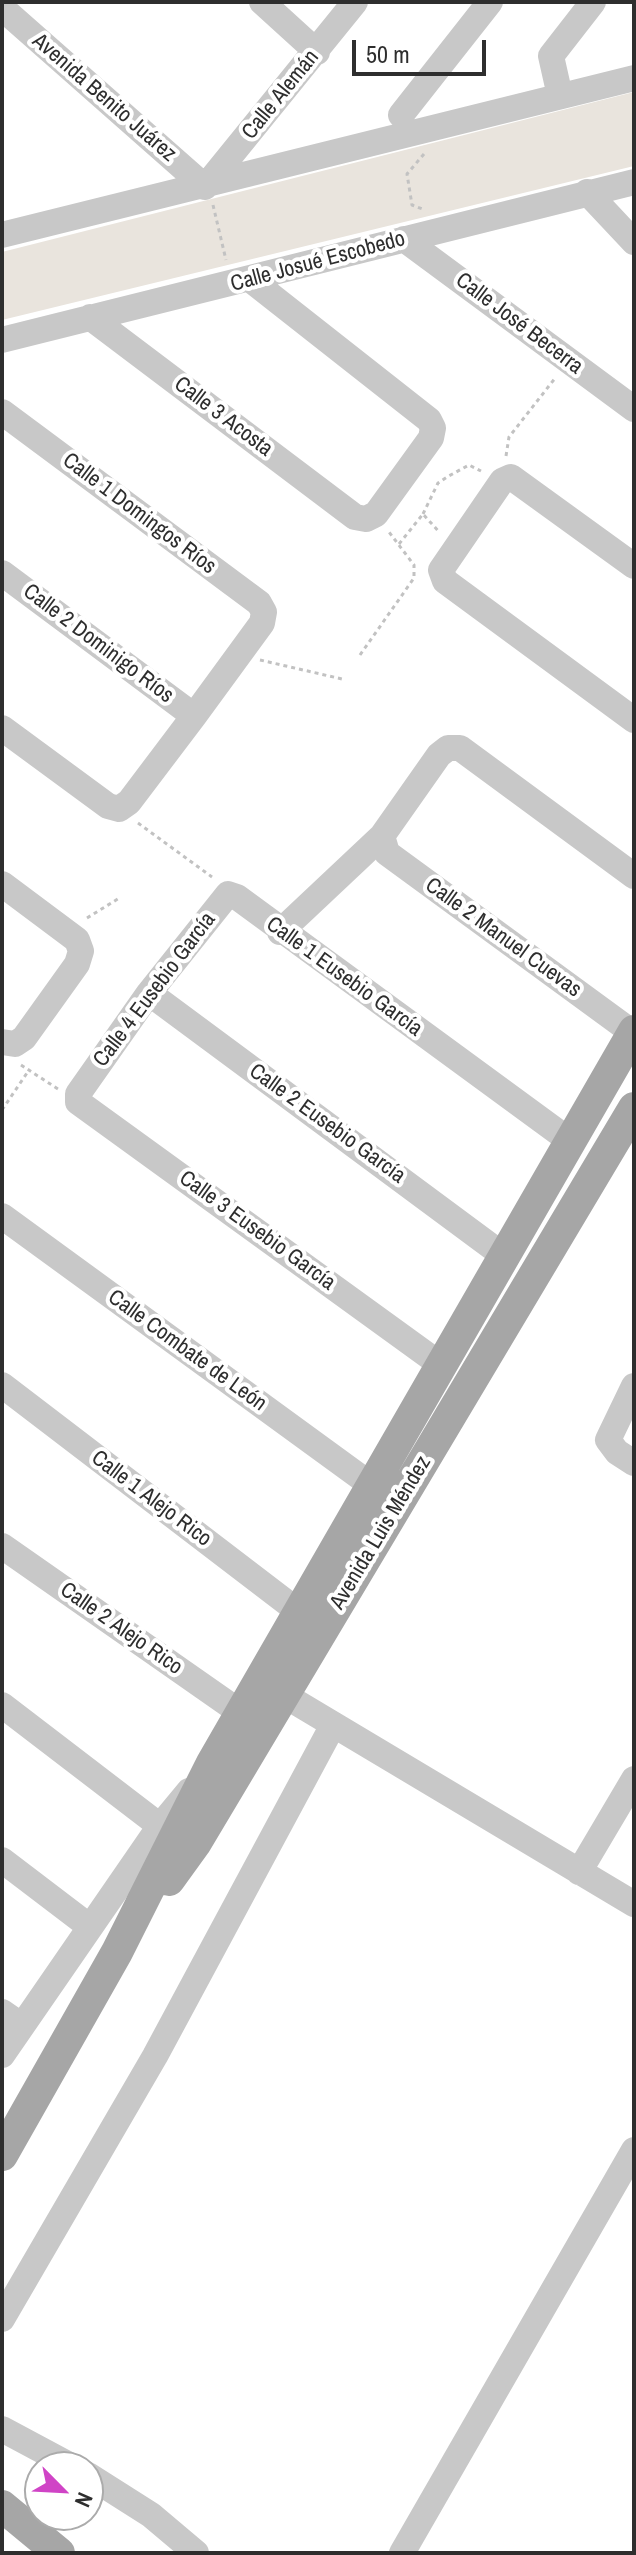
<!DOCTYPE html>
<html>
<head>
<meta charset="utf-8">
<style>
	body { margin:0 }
	#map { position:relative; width:636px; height:2555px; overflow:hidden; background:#fff; font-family:"Archivo Narrow",sans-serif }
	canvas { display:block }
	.frame { position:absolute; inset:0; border:4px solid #2e2e2e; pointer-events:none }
	.north { position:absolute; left:24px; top:2451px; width:80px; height:80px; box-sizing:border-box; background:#fff; border:2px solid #ababab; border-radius:50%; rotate:114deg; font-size:22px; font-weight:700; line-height:32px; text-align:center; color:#2e2e2e }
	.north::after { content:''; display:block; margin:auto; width:28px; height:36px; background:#d044c6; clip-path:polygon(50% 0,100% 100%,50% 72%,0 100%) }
	.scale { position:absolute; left:352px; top:40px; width:134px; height:36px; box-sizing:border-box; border:4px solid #2e2e2e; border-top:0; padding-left:10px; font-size:24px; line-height:28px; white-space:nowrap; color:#2e2e2e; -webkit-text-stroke:6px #fff; paint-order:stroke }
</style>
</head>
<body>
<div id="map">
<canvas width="636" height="2555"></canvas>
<div class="frame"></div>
<div class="north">N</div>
<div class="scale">50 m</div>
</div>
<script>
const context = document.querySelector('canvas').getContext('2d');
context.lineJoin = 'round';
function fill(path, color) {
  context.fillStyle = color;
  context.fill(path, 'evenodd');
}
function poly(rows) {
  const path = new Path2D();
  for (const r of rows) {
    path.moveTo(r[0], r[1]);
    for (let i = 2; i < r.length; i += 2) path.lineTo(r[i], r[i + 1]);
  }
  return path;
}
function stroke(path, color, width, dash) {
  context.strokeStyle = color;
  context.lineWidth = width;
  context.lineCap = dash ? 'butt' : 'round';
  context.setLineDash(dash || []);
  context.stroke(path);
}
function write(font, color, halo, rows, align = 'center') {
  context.font = font + ' "Archivo Narrow",sans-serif';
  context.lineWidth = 8;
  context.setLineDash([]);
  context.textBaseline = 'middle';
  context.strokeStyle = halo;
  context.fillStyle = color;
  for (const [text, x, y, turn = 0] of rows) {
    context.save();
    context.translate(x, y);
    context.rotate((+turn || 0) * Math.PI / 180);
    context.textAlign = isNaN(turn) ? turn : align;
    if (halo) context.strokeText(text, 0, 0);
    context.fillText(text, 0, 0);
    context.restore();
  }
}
fill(poly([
	[634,92,634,166,2,320,2,252]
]), '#e9e4dd');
stroke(poly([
	[424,154,407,174,412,205,425,210],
	[213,205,226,260],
	[506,456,509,437,556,377],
	[423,514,438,483,447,477,469,465,481,471],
	[399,544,423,514,440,533],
	[360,655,414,578,414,565,389,532],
	[260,660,342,679],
	[138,823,212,877],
	[87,918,121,897],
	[21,1065,58,1089],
	[2,1110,29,1070]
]), '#c2c2c2', 3, [4, 4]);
stroke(poly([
	[262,2,317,52],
	[2,8,205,187,355,2],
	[560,96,551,56,593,2],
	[401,115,490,2],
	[587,192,634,242],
	[2,235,634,78],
	[404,239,634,409],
	[90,317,355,517,366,519,376,514,431,438,433,428,429,420,251,280],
	[2,340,634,182],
	[2,412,259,603,264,612,262,623,194,716,129,802,119,809,108,806,2,728],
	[634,566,511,477,502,481,441,570,445,581,634,720],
	[2,573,194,716],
	[382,836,387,853,633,1033],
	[2,884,77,940,81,951,77,964,24,1038,15,1044,2,1042],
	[280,932,382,836,439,755,448,748,460,748,634,876],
	[149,993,504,1256],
	[2,1216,371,1485],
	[441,1365,78,1102,78,1094,149,993,228,894,237,897,570,1141],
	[2,1385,299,1612],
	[634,1386,608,1440,617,1452,634,1463],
	[2,1546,241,1713],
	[284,1695,634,1904],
	[2,1705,160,1826],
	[2,1860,90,1927],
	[579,1872,634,1779],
	[2,2012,22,2026],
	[2,2055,160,1826,189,1791],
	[2,2319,155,2056,333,1725],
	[2,2429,73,2467],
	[88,2475,151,2515,196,2553],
	[402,2553,634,2150]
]), '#c8c8c8', 26);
stroke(poly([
	[169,1880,195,1844,634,1108],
	[2,2155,117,1952,212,1763,634,1031],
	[2,2506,59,2553]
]), '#a6a6a6', 32);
write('22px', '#2e2e2e', '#fff', [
	["Calle Alemán",281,95,-51],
	["Avenida Benito Juárez",104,98,41],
	["Calle Josué Escobedo",318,262,-15],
	["Calle José Becerra",519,324,37],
	["Calle 3 Acosta",223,417,37],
	["Calle 1 Domingos Ríos",139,514,37],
	["Calle 2 Dominigo Ríos",98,644,37],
	["Calle 2 Manuel Cuevas",503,938,36],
	["Calle 1 Eusebio García",344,977,36],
	["Calle 4 Eusebio García",155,990,-53],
	["Calle 2 Eusebio García",327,1124,36],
	["Calle 3 Eusebio García",257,1231,36],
	["Calle Combate de León",187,1351,36],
	["Calle 1 Alejo Rico",151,1499,37],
	["Avenida Luis Méndez",381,1533,-59],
	["Calle 2 Alejo Rico",121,1629,35]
]);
</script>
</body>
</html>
